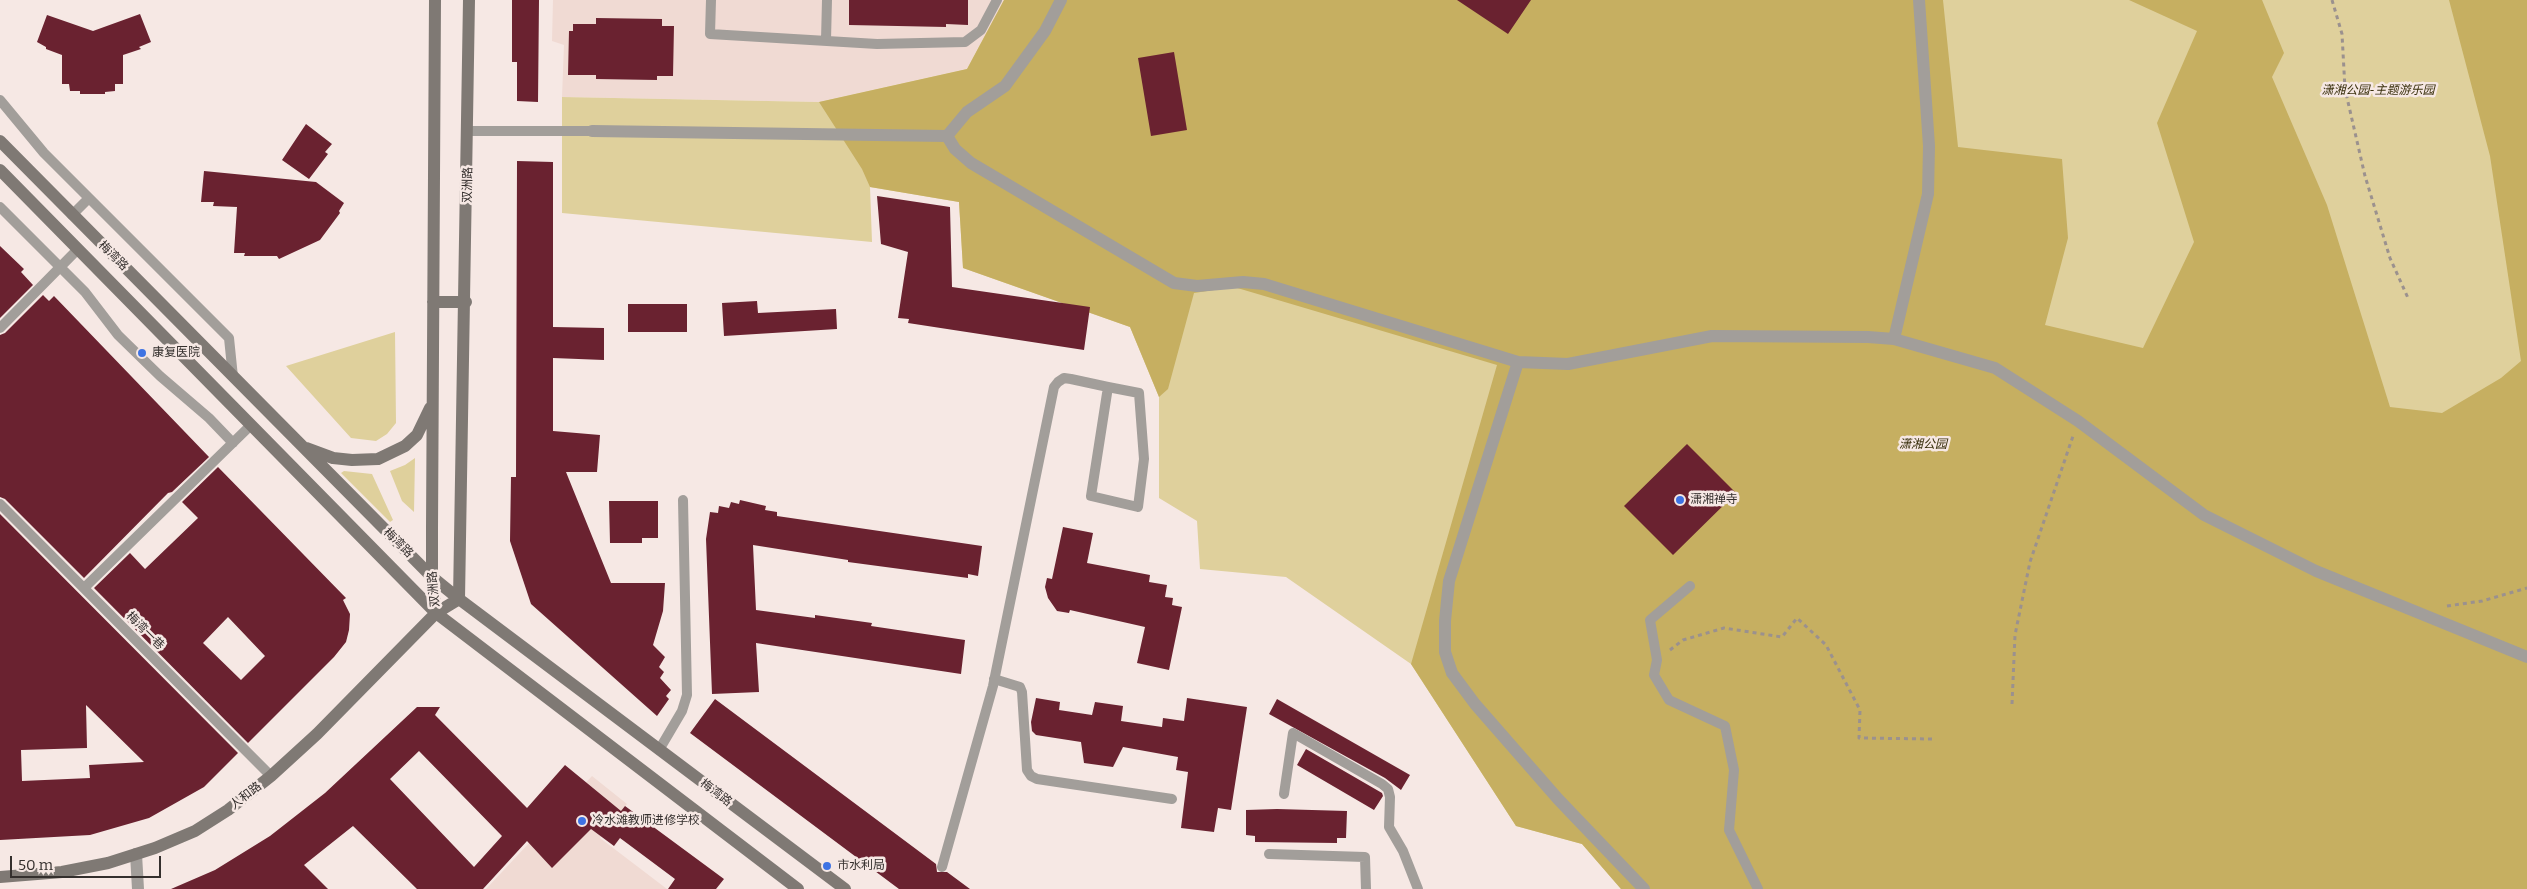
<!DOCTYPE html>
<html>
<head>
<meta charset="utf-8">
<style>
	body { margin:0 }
	#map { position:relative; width:2527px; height:889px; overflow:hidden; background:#f6e8e4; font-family:Bitter,serif }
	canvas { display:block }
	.scale { position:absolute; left:10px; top:856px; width:151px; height:22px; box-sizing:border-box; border:2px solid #342f2d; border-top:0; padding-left:6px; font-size:15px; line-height:18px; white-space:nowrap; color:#342f2d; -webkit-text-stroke:4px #f6e8e4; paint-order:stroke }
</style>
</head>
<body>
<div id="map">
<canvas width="2527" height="889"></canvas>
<div class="scale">50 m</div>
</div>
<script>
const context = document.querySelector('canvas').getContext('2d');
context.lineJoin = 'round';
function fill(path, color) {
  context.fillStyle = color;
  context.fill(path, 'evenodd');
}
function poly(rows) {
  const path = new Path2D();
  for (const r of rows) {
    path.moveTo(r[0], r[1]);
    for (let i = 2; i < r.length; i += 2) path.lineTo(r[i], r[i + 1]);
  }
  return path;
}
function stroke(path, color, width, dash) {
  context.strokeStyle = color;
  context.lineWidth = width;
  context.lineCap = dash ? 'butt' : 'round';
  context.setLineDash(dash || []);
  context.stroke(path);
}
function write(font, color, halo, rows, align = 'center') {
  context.font = font + ' Bitter,"Noto Sans SC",serif';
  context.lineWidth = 5;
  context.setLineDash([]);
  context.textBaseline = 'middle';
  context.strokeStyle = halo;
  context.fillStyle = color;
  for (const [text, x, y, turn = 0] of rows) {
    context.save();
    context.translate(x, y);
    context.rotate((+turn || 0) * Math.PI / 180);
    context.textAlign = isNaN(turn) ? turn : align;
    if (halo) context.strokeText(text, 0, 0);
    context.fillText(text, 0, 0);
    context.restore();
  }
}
fill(poly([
	[553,0,1004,0,967,69,819,102,562,97,564,45,552,41],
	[592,776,627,804,600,838,667,889,486,889]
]), '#f0dad3');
fill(poly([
	[1004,0,2527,0,2527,889,1621,889,1582,844,1516,826,1411,664,1286,577,1200,569,1197,521,1159,498,1159,397,1130,327,963,268,959,202,870,187,872,242,562,213,562,97,819,102,967,69],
	[395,332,396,423,387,434,376,441,351,438,286,366],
	[415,458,414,512,402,501,390,471,405,465],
	[344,471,372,474,393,520,390,522,341,473]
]), '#dfd09c');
fill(poly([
	[1004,0,1943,0,1958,147,2062,159,2068,238,2045,325,2143,348,2194,242,2157,123,2197,31,2129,0,2262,0,2284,53,2272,77,2327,205,2390,407,2442,413,2501,378,2521,361,2490,156,2449,0,2527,0,2527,889,1621,889,1582,844,1516,826,1411,664,1497,365,1234,287,1194,293,1168,389,1159,397,1130,327,963,268,959,202,870,187,862,169,819,102,967,69]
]), '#c6af61');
fill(poly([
	[512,0,539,0,538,102,517,101,517,62,512,62],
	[849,0,968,0,968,25,946,24,946,27,849,25],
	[1457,0,1531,0,1508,34],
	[140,14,151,42,139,47,141,49,123,55,123,84,115,84,115,91,105,92,105,94,80,94,80,91,70,91,69,84,62,84,62,55,46,49,46,47,37,42,47,15,93,31],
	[596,18,662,19,662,26,674,26,673,76,657,76,657,80,596,79,596,75,568,75,569,31,573,31,573,24,596,24],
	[1174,52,1187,130,1151,136,1138,58],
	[306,124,332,144,325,152,328,154,309,179,282,160],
	[517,161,553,162,553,327,604,328,604,360,553,358,553,431,600,435,597,472,566,472,611,583,665,583,663,611,653,645,665,657,659,667,664,672,660,678,671,690,666,696,669,699,657,716,531,604,510,541,511,477,516,477],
	[204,171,316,182,344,203,339,211,340,213,320,240,279,259,277,256,244,256,245,253,234,253,237,207,213,206,214,202,201,202],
	[877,196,950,207,952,287,1090,307,1084,350,908,323,909,319,898,318,908,252,881,244],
	[0,246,24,269,21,272,33,285,0,318],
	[43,295,49,301,54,296,209,457,172,492,168,493,84,578,5,499,0,497,0,335,5,333],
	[757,301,758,313,836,309,837,329,724,336,722,303],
	[628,304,687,304,687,332,628,332],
	[1687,444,1736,493,1673,555,1624,506],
	[218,467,346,598,343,600,350,614,349,630,346,642,334,657,248,743,94,588,130,553,145,569,198,518,182,502],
	[228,617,265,656,241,680,203,643],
	[740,500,766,506,765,510,777,512,777,516,982,546,978,576,968,574,968,578,848,562,848,560,753,545,756,610,815,618,815,615,872,623,871,626,965,640,961,674,756,643,759,692,712,694,706,539,710,512,718,513,719,506,729,508,731,502,739,504],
	[609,501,658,501,658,538,642,538,642,543,610,543],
	[0,514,238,753,204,787,149,818,90,835,0,840],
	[86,705,144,762,89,765,90,778,22,781,21,750,87,748],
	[1063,527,1093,533,1087,563,1150,575,1149,582,1167,585,1165,597,1173,598,1172,605,1182,607,1169,670,1137,663,1145,627,1070,610,1069,613,1057,611,1048,598,1045,587,1047,578,1052,579],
	[1036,698,1060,702,1059,710,1092,715,1095,702,1123,706,1121,721,1162,727,1163,718,1184,721,1187,698,1247,707,1231,810,1218,808,1214,832,1181,828,1188,772,1176,770,1178,757,1123,747,1113,767,1084,763,1081,742,1036,735,1032,731,1031,722],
	[715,699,936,864,937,872,947,872,970,889,899,889,690,733],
	[1277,699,1410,775,1401,790,1385,778,1269,714],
	[417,707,440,707,435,715,527,808,565,765,621,811,625,806,724,879,716,889,668,889,675,879,620,838,614,846,591,829,552,868,527,841,483,889,417,889,353,826,304,865,328,889,171,889,215,870,270,836,325,793],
	[419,751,502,836,474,867,390,779],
	[1306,749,1382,793,1383,796,1374,810,1297,765],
	[1277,809,1347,811,1346,838,1337,838,1337,843,1255,842,1255,836,1246,835,1246,810]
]), '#6a2230');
stroke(poly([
	[2332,0,2342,34,2345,89,2365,176,2390,258,2408,298],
	[2447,606,2482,601,2527,588],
	[1670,650,1683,640,1724,628,1782,637,1797,618,1826,645,1860,710,1859,738,1932,739],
	[2012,704,2015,635,2030,562,2073,436]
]), '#9b918e', 3, [4, 4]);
stroke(poly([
	[711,0,710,34,877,44,965,42,981,30,997,0],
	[826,40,827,0],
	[0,100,44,153,229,338,233,377],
	[469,131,592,131],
	[0,207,85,292,118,335,160,376,209,418,233,443],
	[72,215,89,198],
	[0,328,78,249],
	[0,504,271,776],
	[1690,586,1650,620,1657,660,1654,675,1669,700,1725,726,1734,770,1729,830,1758,889],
	[84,588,250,426],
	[994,679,1020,687,1022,692,1027,770,1031,776,1037,779,1172,799],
	[659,750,682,711,687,695,683,500],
	[1284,794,1293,733,1382,784,1388,789,1390,797,1389,827,1403,851,1418,889],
	[1269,854,1365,857,1366,889],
	[942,867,993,686,1054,387,1058,382,1064,378,1071,379,1108,387,1139,393,1144,459,1138,507,1091,496,1108,387]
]), '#a29e9a', 10);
stroke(poly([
	[592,131,947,136,967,112,1005,86,1045,31,1061,0],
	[947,136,955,149,971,163,1174,283,1197,286,1243,282,1264,284,1518,362],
	[1894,339,1928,194,1929,146,1919,0],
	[136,854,138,889],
	[1644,889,1558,799,1475,704,1452,673,1445,652,1445,621,1449,581,1518,362,1568,364,1712,336,1868,337,1894,339,1995,368,2078,421,2204,515,2316,571,2527,657]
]), '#a29e9a', 12);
stroke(poly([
	[435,0,432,528,432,577,436,613],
	[0,141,432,577,459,599,845,889],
	[0,170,436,613,798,889],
	[433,302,466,302],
	[306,448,333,458,352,460,378,459,405,446,417,435,430,408],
	[459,599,469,0],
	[0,877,62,872,108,863,155,848,195,831,228,810,271,776,317,734,436,613,459,599]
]), '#7f7974', 12);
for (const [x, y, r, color] of [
	[142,353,5,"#3e73e3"],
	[1680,500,5,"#3e73e3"],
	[582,821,5,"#3e73e3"],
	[827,866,5,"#3e73e3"]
]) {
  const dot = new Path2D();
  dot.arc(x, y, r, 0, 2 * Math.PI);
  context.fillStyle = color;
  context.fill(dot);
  stroke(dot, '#f6e8e4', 2);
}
write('italic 12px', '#392f0c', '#f6e8e4', [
	["潇湘公园-主题游乐园",2378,91],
	["潇湘公园",1923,445]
]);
write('12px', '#342f2d', '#f6e8e4', [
	["双洲路",468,185,-89],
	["梅湾路",113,256,45],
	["梅湾路",398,543,45],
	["双洲路",434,589,-95],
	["梅湾一巷",145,631,45],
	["梅湾路",716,793,37],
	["人和路",246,796,-38]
]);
write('12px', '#342f2d', '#f6e8e4', [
	["康复医院",152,353],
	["潇湘禅寺",1690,500],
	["冷水滩教师进修学校",592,821],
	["市水利局",837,866]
], 'left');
</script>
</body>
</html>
